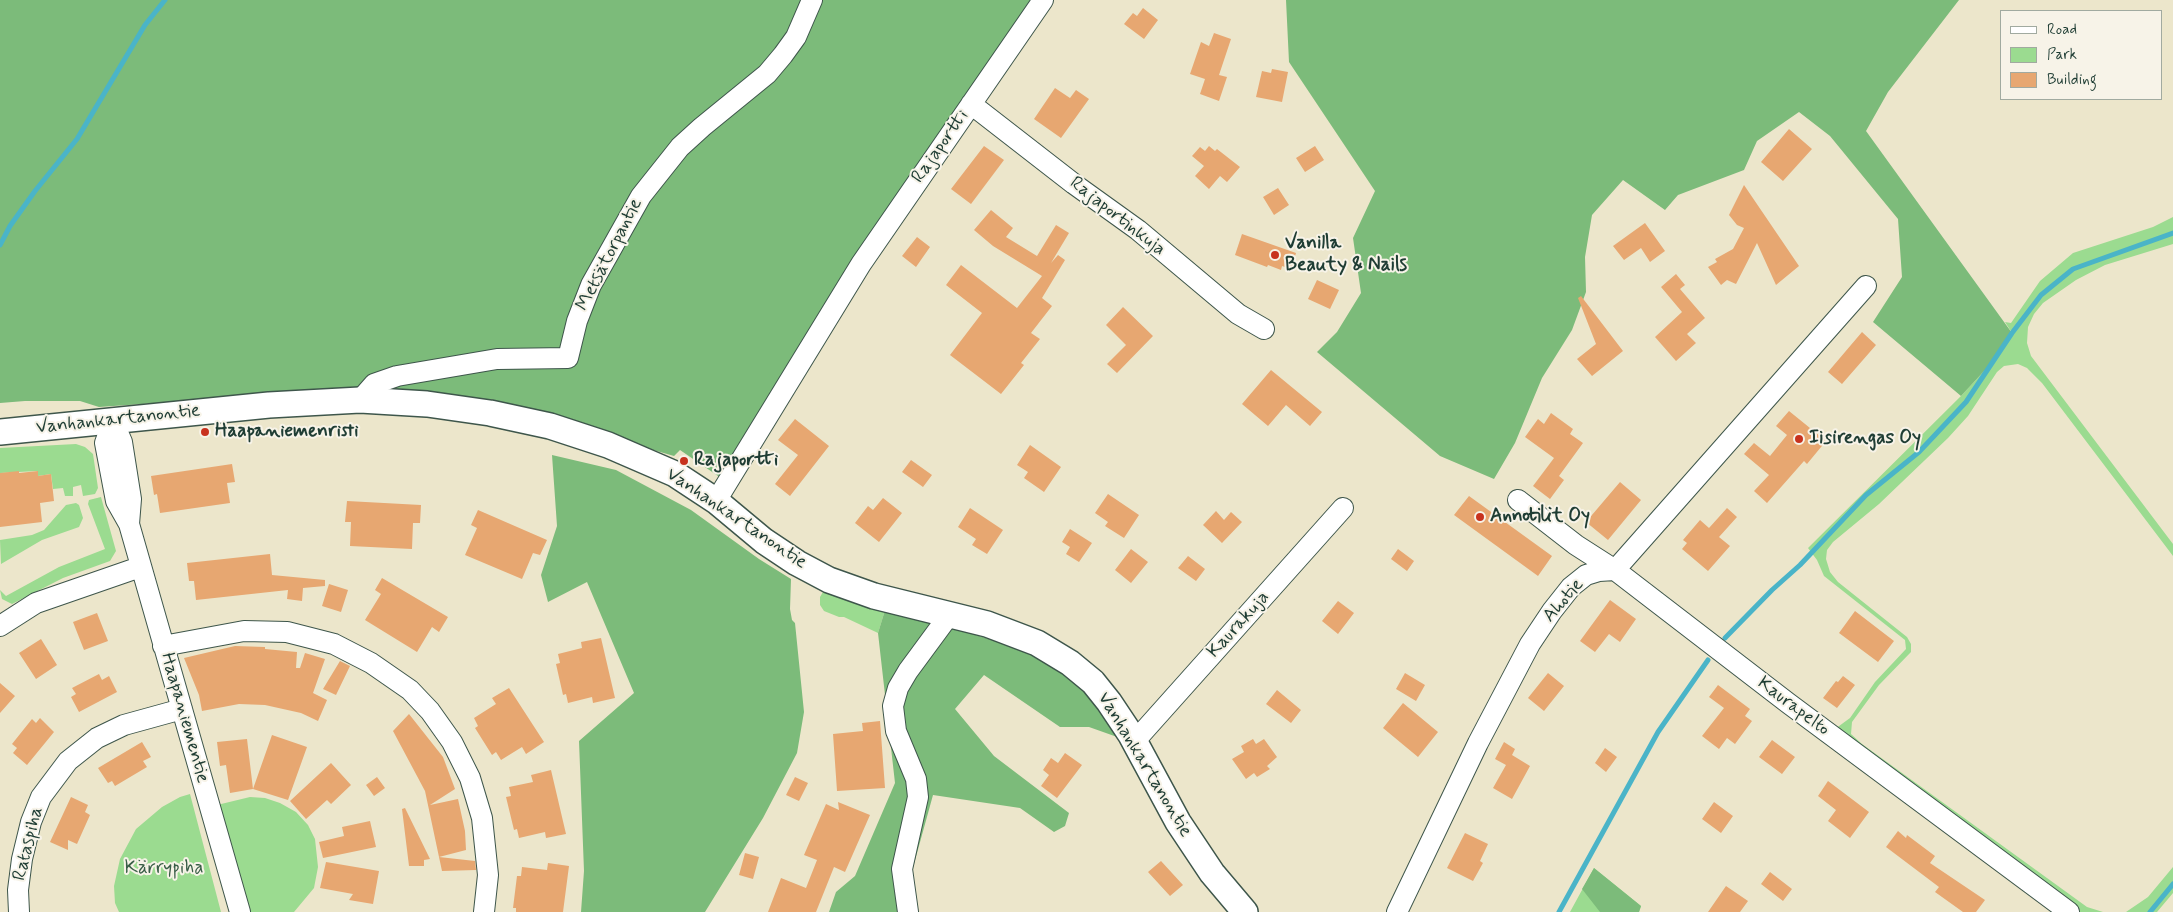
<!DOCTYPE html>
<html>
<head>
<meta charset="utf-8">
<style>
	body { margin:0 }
	#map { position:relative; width:2173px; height:912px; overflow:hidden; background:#ece6cb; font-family:Mynerve,sans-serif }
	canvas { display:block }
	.legend { position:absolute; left:2000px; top:10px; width:162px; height:90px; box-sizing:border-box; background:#f7f3e8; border:1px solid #a1aaa0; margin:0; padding:6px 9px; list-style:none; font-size:15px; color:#1f3d34 }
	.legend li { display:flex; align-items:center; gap:10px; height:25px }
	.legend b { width:25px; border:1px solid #a1aaa0 }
</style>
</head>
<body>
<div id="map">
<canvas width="2173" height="912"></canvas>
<ul class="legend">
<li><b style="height:6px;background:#fff"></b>Road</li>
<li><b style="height:14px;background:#9bdb90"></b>Park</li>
<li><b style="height:14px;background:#e7a771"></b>Building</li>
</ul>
</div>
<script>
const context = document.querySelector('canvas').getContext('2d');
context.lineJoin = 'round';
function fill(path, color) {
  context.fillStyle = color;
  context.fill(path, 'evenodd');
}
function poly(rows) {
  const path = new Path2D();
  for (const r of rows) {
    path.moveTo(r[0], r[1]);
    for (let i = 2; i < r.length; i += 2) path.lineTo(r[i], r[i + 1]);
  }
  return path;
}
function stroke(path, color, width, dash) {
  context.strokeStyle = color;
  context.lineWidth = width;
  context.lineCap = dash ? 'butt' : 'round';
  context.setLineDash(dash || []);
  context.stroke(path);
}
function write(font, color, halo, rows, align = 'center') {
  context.font = font + ' Mynerve,sans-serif';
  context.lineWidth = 4;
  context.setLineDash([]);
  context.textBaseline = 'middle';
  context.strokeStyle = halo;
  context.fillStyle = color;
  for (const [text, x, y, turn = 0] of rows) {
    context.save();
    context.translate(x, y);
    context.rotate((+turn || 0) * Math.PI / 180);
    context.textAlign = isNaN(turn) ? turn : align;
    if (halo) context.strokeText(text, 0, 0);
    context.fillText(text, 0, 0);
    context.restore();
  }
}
fill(poly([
	[2173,217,2173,244,2105,265,2076,280,2043,303,2034,314,2028,327,2027,343,2031,356,2173,544,2173,556,2042,383,2027,368,2018,364,2004,366,1997,372,1968,416,1948,438,1879,504,1833,542,1827,550,1826,559,1830,572,1838,582,1907,637,1911,644,1911,652,1879,685,1852,722,1851,734,1862,744,2087,907,2103,912,2080,912,1839,735,1835,729,1850,718,1875,682,1906,649,1905,640,1824,576,1817,560,1808,548,1961,396,1999,355,2012,333,2005,322,2011,323,2040,281,2073,253,2153,227],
	[76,444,85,447,93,454,98,488,95,494,83,496,81,485,73,487,73,496,65,496,63,488,53,489,51,474,38,476,37,471,0,473,0,448],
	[101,497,116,551,110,561,63,578,12,604,2,599,0,590,6,596,59,567,105,549,88,504,89,500],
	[76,503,79,505,83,518,79,527,42,540,1,564,0,540,32,535,44,530,66,505],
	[832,589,886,607,878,633,844,617,839,617,824,611,820,605,820,597,823,592],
	[190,794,221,912,119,912,115,903,114,886,120,859,136,829,162,807,180,797],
	[250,797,265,798,280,803,296,812,308,825,315,839,318,867,314,888,294,912,247,912,217,805],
	[2173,867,2173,893,2157,912,2126,912,2148,897],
	[1594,868,1641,906,1639,912,1570,912]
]), '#9bdb90');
fill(poly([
	[0,0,1035,0,721,478,680,450,674,456,636,445,286,394,99,407,80,401,25,401,0,403],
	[1286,0,1959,0,1888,92,1866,131,2012,333,1999,355,1961,396,1873,322,1902,277,1898,219,1830,136,1799,112,1757,141,1744,170,1678,195,1665,210,1623,180,1592,215,1585,257,1586,292,1572,330,1542,378,1515,443,1494,479,1440,456,1317,352,1337,332,1361,293,1353,238,1375,191,1289,62],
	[552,455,616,470,691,510,759,559,791,579,790,609,792,620,795,623,804,712,797,753,763,818,705,912,581,912,584,871,579,741,634,693,587,582,548,602,541,575,557,526],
	[886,607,1034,653,1083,687,1120,738,1089,727,1060,727,984,675,955,709,994,756,1069,813,1065,826,1054,832,1020,808,933,795,909,882,911,912,829,912,836,892,855,876,895,783,878,633],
	[1594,868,1641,906,1639,912,1600,912,1582,889]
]), '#7cbb7a');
stroke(poly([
	[0,245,10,226,35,191,77,139,145,25,165,0],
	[1725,638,1772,590,1800,565,1866,495,1919,452,1966,402,2012,333,2041,295,2073,269,2173,233],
	[1559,912,1658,732,1708,660],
	[2150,912,2173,884]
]), '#4ab4c8', 5);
fill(poly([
	[1143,8,1158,20,1144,39,1124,24,1133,13,1137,16],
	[1214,33,1231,39,1219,75,1227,77,1219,101,1200,94,1205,79,1190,74,1201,42,1209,46],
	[1272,69,1288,72,1282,102,1256,97,1262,71,1271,73],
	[1055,88,1070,98,1076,90,1089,99,1061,138,1034,119],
	[1789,129,1812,149,1783,181,1761,162],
	[984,146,1004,160,971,204,951,189],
	[1209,146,1215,151,1217,149,1240,167,1227,182,1220,176,1209,189,1195,176,1204,166,1192,156,1200,147,1205,151],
	[1315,146,1324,160,1305,172,1296,158],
	[1744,185,1799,266,1776,285,1757,243,1736,284,1727,280,1721,285,1708,267,1717,262,1715,259,1733,249,1744,228,1737,225,1729,215],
	[1278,188,1289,205,1274,215,1263,197],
	[991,210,1013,228,1006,237,1037,256,1056,225,1069,233,1051,263,1058,255,1065,260,1042,298,1052,306,1031,333,1040,339,1021,363,1024,365,1001,394,950,355,982,313,946,285,961,265,1017,308,1042,276,993,246,974,230],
	[1645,223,1665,251,1650,262,1641,248,1624,260,1613,246],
	[1242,234,1296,253,1291,269,1282,266,1281,270,1268,265,1267,267,1235,255],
	[917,237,930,247,916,267,902,256],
	[1676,274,1685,285,1680,289,1705,318,1687,334,1696,343,1676,361,1655,337,1682,312,1661,287],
	[1317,280,1339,290,1330,309,1308,299],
	[1581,296,1623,351,1592,376,1577,359,1596,344,1578,298],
	[1123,307,1153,336,1117,373,1107,364,1126,345,1106,325],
	[1862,332,1876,345,1842,384,1828,372],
	[1271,370,1322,412,1310,426,1286,405,1268,426,1242,404],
	[1789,411,1826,441,1807,464,1804,461,1767,503,1754,491,1769,475,1744,454,1754,443,1770,456,1787,435,1776,426],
	[1551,413,1573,429,1570,434,1583,443,1559,476,1564,480,1550,499,1533,486,1554,458,1525,437,1538,419,1544,424],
	[795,419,829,446,790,496,775,484,798,455,778,440],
	[1030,445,1061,467,1044,492,1024,478,1028,472,1017,465],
	[911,460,932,475,923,487,902,472],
	[232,464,235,482,227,483,230,503,160,513,157,494,154,495,151,476],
	[19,471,19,473,38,471,38,476,51,474,54,501,40,503,42,522,0,527,0,473],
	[1620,482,1641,500,1608,540,1586,522],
	[1108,494,1139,515,1124,538,1105,526,1108,522,1095,513],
	[1469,496,1552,556,1538,576,1454,515],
	[883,498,902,513,879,542,855,523,868,506,873,510],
	[347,501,421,505,420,523,413,523,412,549,350,546,351,522,345,522],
	[970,508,1003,530,987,554,972,545,976,539,958,527],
	[1727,508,1737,517,1719,537,1730,546,1708,571,1682,549,1687,543,1683,540,1700,520,1709,528],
	[478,510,547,540,540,555,533,553,522,579,465,555,477,528,471,525],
	[1216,511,1224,520,1231,512,1242,522,1222,543,1203,525],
	[1070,529,1092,543,1079,562,1066,554,1070,547,1062,542],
	[1131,549,1148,562,1131,583,1115,570],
	[1398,549,1414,561,1407,571,1391,559],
	[270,554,272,575,325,580,325,586,303,588,302,601,287,599,288,590,196,600,194,581,189,581,187,563],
	[1188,556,1205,569,1196,581,1178,568],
	[382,578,448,617,439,632,432,627,417,652,365,620,381,594,375,590],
	[329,584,348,590,341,612,322,606],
	[1610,600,1636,619,1620,642,1609,634,1595,652,1580,641],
	[1338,601,1354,613,1338,634,1322,621],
	[1855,611,1894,641,1878,662,1839,633],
	[97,613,108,641,84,650,73,622],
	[601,638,615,698,593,703,592,697,568,703,566,694,563,695,556,664,560,663,558,654,582,648,581,642],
	[41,639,57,665,36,679,19,653],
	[235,646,265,647,265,649,297,652,296,668,300,668,305,653,325,659,313,693,327,700,318,721,301,713,265,705,239,704,202,711,199,695,184,658],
	[340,661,350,666,336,695,323,689],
	[1405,673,1425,685,1416,701,1396,689],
	[1548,673,1564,686,1544,711,1528,698],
	[99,674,102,680,109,676,117,692,79,712,71,697,76,694,72,688],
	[1843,676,1855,685,1837,708,1823,698,1836,681,1838,682],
	[0,683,15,696,0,713],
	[1718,685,1750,709,1745,716,1752,721,1735,744,1727,738,1719,749,1702,736,1724,708,1709,697],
	[509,688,544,742,526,754,522,747,501,760,496,752,492,755,475,728,478,726,474,718,496,704,492,698],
	[1277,690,1301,710,1291,723,1266,704],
	[1403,703,1438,732,1418,757,1383,728],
	[409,714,443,757,455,789,430,805,458,799,465,831,466,850,439,857,425,791,393,731],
	[40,718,54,732,27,765,13,753,17,748,12,744,32,719,36,723],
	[880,721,885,788,837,791,833,734,863,731,862,723],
	[272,735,307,747,288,800,253,789],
	[247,739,253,789,230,793,226,765,220,766,217,742],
	[1253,739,1256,744,1264,739,1277,757,1267,766,1270,769,1257,777,1254,773,1246,779,1232,759,1244,752,1241,746],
	[1772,740,1795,757,1782,774,1759,757],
	[142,742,151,757,143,761,147,767,115,786,112,781,108,783,98,768],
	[1504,742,1515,749,1512,755,1530,766,1512,799,1493,788,1506,765,1495,759],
	[1605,748,1617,757,1606,772,1595,763],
	[1065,753,1082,765,1057,798,1041,786,1049,775,1043,770,1051,758,1058,763],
	[331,763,351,785,331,804,327,800,306,819,290,801],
	[551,770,566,834,546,838,545,832,519,838,517,829,514,830,506,797,511,796,509,787,533,782,531,775],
	[377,777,385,788,374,796,366,785],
	[795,777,808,783,799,801,786,795],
	[1828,781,1869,812,1850,838,1828,821,1836,810,1818,796],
	[71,797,88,805,85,812,90,815,77,844,68,840,68,850,50,842],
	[838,802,870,815,845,872,834,867,816,912,768,912,781,878,806,888,817,860,804,855,826,804,839,810],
	[1714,802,1733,816,1721,833,1702,819],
	[405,808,430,859,424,860,424,866,409,866,402,809],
	[370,821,376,847,323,858,319,842,344,836,342,827],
	[1898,831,1906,838,1907,835,1935,856,1930,863,1985,900,1976,912,1963,912,1935,892,1939,887,1886,847],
	[1465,833,1488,844,1480,861,1483,863,1473,881,1447,868],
	[745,853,759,857,753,879,739,875],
	[439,857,475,861,476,870,442,871],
	[1161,861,1183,885,1170,896,1148,872],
	[326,862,379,871,373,904,349,900,353,894,320,888],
	[548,863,569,866,563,912,516,912,516,908,513,908,517,876,521,876,522,867,547,870],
	[1770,872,1792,889,1783,901,1761,884],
	[1726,886,1748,901,1740,912,1708,912]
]), '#e7a771');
const minor = poly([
	[971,104,1074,184,1138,230,1238,314,1264,329],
	[360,400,374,384,397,376,497,359,568,358,577,321,591,285,641,196,680,147,702,127,767,74,783,55,796,37,812,0],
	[113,421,105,443,116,501,129,524,240,912],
	[113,421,122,442,131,499,129,524],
	[1518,500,1576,545,1615,570,1788,703,2069,912],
	[716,501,861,264,1043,0],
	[0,626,36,603,140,567],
	[163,646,244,631,287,632,334,644,371,663,410,690,430,711,452,742,470,778,482,818,488,875,484,912],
	[1134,742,1343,508],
	[19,912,18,890,22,859,31,822,41,797,68,761,97,738,124,725,182,709],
	[908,912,902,869,918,797,916,779,896,731,893,706,898,688,908,671,950,614],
	[1397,912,1478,743,1530,644,1552,611,1571,587,1586,575,1599,571,1615,570,1866,286]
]);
const tertiary = poly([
	[0,432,269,405,360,400,427,404,490,413,550,426,608,445,675,474,716,501,764,541,797,563,829,580,874,596,987,624,1037,643,1070,663,1093,682,1109,702,1131,735,1178,822,1212,873,1245,912]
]);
stroke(minor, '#3e564b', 22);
stroke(tertiary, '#3e564b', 28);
stroke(minor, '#fff', 20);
stroke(tertiary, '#fff', 25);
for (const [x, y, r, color] of [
	[1275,255,5,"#c8321e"],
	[205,432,5,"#c8321e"],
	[1799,439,5,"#c8321e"],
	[684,461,5,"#c8321e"],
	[1480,517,5,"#c8321e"]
]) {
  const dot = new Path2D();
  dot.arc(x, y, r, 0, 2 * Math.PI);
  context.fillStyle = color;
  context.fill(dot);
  stroke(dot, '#f7f3e8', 2);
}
write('19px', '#1f3d34', '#f7f3e8', [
	["Rajaportti",941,147,-55],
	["Rajaportinkuja",1117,217,38],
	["Metsätorpantie",610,255,-63],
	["Vanhankartanontie",118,420,-6],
	["Vanhankartanontie",736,519,34],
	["Ahotie",1564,601,-49],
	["Kaurakuja",1239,625,-48],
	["Kaurapelto",1793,707,37],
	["Haapaniementie",184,718,74],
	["Vanhankartanontie",1144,765,59],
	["Rataspiha",29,844,-76]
]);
write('bold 19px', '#1f3d34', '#f7f3e8', [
	["Vanilla",1285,244],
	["Beauty & Nails",1285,266],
	["Haapaniemenristi",215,432],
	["Iisirengas Oy",1809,439],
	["Rajaportti",694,461],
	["Annotilit Oy",1490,517]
], 'left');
write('19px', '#385d46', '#f7f3e8', [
	["Kärrypiha",164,869]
]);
</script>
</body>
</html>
